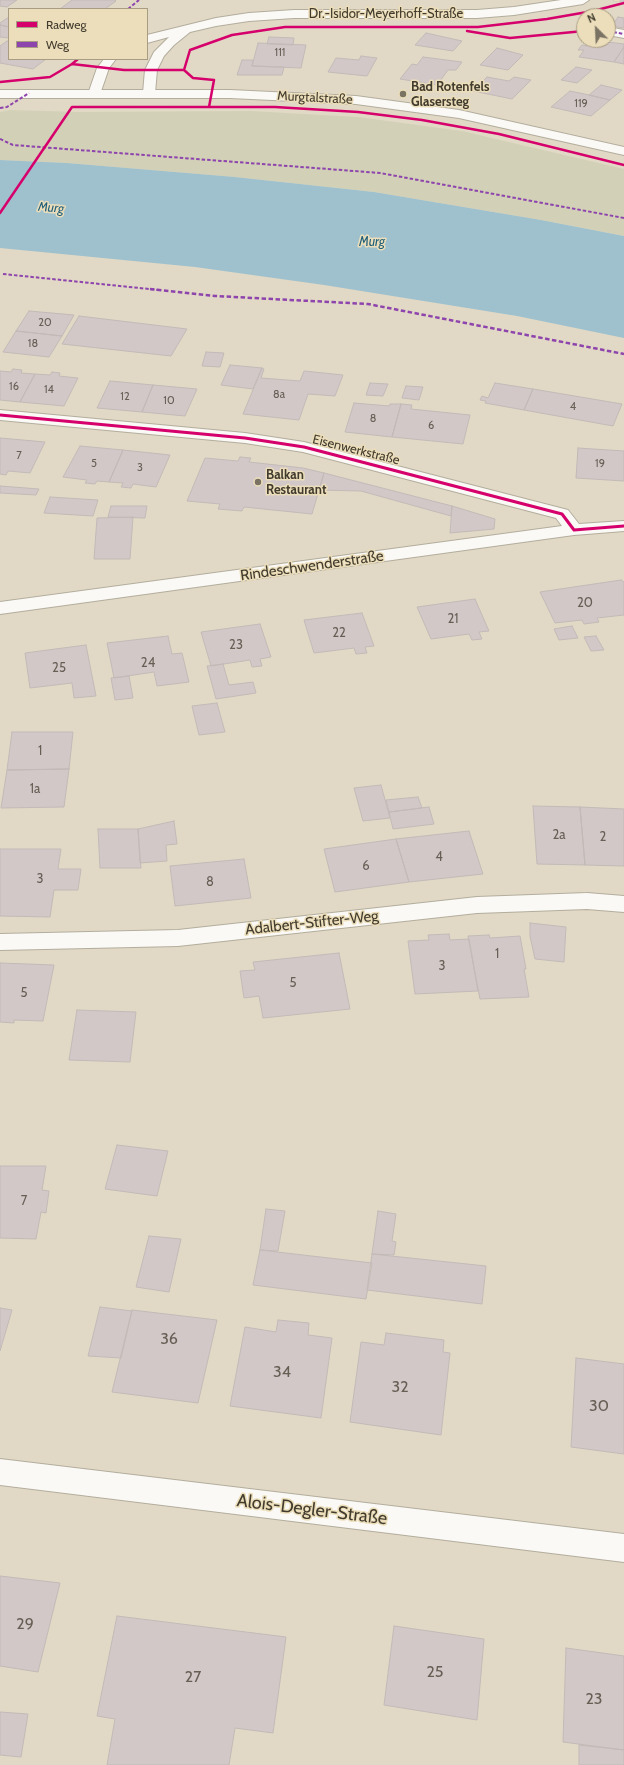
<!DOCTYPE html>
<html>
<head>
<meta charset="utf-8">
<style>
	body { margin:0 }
	#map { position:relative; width:624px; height:1765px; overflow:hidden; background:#e1d9c5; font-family:Cabin,sans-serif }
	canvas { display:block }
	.legend { position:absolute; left:8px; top:8px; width:140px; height:52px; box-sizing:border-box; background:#ecdeba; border:1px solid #a89d82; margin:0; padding:5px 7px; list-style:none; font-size:12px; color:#423c2e }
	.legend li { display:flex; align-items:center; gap:8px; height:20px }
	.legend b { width:20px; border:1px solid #a89d82 }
	.north { position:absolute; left:576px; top:8px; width:40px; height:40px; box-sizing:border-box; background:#ecdeba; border:1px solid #a89d82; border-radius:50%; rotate:336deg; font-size:11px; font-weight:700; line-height:16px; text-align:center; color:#423c2e }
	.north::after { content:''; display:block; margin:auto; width:14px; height:18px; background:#7a7363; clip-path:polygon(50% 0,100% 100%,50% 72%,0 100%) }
</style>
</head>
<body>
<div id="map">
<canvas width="624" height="1765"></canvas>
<ul class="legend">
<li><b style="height:5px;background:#d6006c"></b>Radweg</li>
<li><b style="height:5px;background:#8e44ad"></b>Weg</li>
</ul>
<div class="north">N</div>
</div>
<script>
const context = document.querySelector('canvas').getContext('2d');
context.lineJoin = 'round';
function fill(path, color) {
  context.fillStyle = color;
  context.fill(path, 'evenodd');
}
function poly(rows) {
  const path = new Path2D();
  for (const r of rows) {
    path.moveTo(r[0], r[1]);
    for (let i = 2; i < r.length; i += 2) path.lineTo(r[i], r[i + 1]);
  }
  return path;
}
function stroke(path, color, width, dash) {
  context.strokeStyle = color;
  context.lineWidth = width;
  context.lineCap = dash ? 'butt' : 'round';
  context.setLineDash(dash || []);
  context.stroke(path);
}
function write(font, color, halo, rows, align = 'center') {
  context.font = font + ' Cabin,sans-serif';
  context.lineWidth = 3;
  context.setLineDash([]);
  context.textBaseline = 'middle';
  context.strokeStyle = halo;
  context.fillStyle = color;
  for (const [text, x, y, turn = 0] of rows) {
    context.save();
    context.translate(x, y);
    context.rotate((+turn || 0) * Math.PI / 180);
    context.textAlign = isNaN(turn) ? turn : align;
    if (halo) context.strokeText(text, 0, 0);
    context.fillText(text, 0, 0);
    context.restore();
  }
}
fill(poly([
	[10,110,80,112,251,111,358,117,462,131,624,169,624,236,541,220,374,192,235,177,67,163,0,160,0,112]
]), '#d2d1b7');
fill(poly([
	[0,160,67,163,235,177,374,192,541,220,624,236,624,338,517,316,324,285,195,267,0,248]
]), '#9fc1ce');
const building = poly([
	[0,0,17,0,7,7,0,6,0,0],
	[72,0,115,0,116,1,105,9,60,9,72,0],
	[9,17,9,27,0,25,0,23,9,17],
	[618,17,624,18,624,28,612,26,618,17],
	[0,25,9,27,9,38,0,37,0,25],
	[426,33,462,41,453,51,415,45,426,33],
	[269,37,294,38,293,45,267,44,269,37],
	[592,40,624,44,624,47,614,62,579,57,584,50,578,50,582,45,588,46,592,40],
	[7,41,9,42,9,59,46,59,33,69,0,63,0,46,7,41],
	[258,43,306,45,301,68,252,66,258,43],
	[624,47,624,64,614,62,624,47],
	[497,48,523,55,508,70,480,65,497,48],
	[361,56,377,58,367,76,328,72,336,58,359,60,361,56],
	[423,57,462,62,456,70,448,70,437,85,400,79,412,64,417,65,423,57],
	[242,60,253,60,252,66,284,67,282,75,237,75,242,60],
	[576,67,592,70,577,83,561,80,576,67],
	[487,77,509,81,514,77,531,80,512,99,473,91,487,77],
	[601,85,622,90,610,100,589,95,601,85],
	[570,91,589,95,610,100,591,116,551,107,570,91],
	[29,311,74,315,62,336,16,331,29,311],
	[79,316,187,329,171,356,62,344,79,316],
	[16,331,62,336,49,357,3,352,16,331],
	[206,352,224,353,220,367,202,366,206,352],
	[230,365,262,368,253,389,221,385,230,365],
	[262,368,264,369,261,378,300,381,304,371,343,375,335,396,308,394,299,420,243,414,262,368],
	[13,369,22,370,21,373,35,374,20,402,0,400,0,371,11,372,13,369],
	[52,372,60,373,59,376,78,378,64,406,20,402,35,374,50,375,52,372],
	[110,381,153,385,142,412,97,408,110,381],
	[370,383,388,384,383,396,366,395,370,383],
	[495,383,533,389,524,410,485,403,486,401,480,400,482,396,488,398,495,383],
	[153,385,197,389,185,416,142,412,153,385],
	[406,386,423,387,419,400,402,398,406,386],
	[533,389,622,404,613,426,524,410,533,389],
	[354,403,389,406,390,404,401,404,392,437,345,432,354,403],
	[401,404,412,405,411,409,470,415,463,444,392,437,401,404],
	[0,438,45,442,30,473,8,471,6,475,0,474,0,438],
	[80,446,123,450,109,482,97,481,95,484,85,483,87,480,63,477,80,446],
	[578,448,624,451,624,481,576,478,578,448],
	[123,450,170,455,156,487,133,484,131,488,121,487,123,483,109,482,123,450],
	[240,457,251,458,249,462,303,468,324,473,312,514,244,507,242,511,218,509,220,504,187,501,205,458,238,461,240,457],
	[324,473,452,506,451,516,361,491,319,490,324,473],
	[0,486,39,489,36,495,0,493,0,486],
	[50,497,98,500,93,516,44,513,50,497],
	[111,506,147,506,145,518,108,517,111,506],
	[452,506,495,519,494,529,450,533,452,506],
	[133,517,130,559,94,559,97,518,133,517],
	[621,580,624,582,624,615,597,618,599,622,584,624,582,620,555,623,540,592,621,580],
	[475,599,489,631,479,632,482,639,472,640,469,634,431,639,417,607,475,599],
	[362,613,374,646,365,647,367,653,356,654,354,648,314,653,304,620,362,613],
	[260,624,271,657,260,659,262,666,252,667,250,660,211,666,201,632,260,624],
	[572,626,578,638,559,640,554,629,572,626],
	[168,636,172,654,182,653,189,682,157,686,154,672,114,678,107,643,168,636],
	[596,636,604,650,591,651,584,637,596,636],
	[86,645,96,696,74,698,72,683,30,688,25,653,86,645],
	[223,664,229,685,253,682,256,693,216,699,207,666,223,664],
	[129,676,133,698,115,700,111,678,129,676],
	[217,703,225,732,199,735,192,706,217,703],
	[12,732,73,732,69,769,7,770,12,732],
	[69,769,64,807,1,808,7,770,69,769],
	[381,785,390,818,363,821,354,788,381,785],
	[418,797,422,808,389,812,386,800,418,797],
	[533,806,580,807,585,865,537,864,533,806],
	[429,807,434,824,393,829,389,812,429,807],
	[580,807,624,809,624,866,585,865,580,807],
	[174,821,177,844,166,845,167,861,140,863,138,829,174,821],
	[98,829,138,829,141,868,100,868,98,829],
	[469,831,483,874,409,882,396,839,469,831],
	[396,839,409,882,335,892,324,849,396,839],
	[0,849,61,849,58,869,81,869,78,890,54,890,50,917,0,916,0,849],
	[244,859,251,898,175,906,170,866,244,859],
	[530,923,566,927,564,962,535,959,530,936,530,923],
	[449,934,450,940,469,939,478,991,415,994,408,941,429,940,428,935,449,934],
	[489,935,490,938,520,936,526,969,524,969,529,997,480,999,468,936,489,935],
	[339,953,350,1009,263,1018,259,996,244,998,240,971,255,970,253,962,339,953],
	[0,963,54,965,43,1021,14,1020,14,1023,0,1022,0,963],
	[77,1010,136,1012,130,1062,69,1060,77,1010],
	[117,1145,168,1151,157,1196,105,1189,117,1145],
	[0,1166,46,1166,42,1190,49,1191,46,1213,41,1212,36,1239,0,1238,0,1166],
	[266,1209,285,1211,278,1251,260,1250,266,1209],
	[378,1211,396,1214,392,1241,396,1242,394,1255,372,1254,378,1211],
	[149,1236,181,1239,169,1292,136,1287,149,1236],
	[260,1250,372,1263,366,1299,253,1285,260,1250],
	[372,1254,486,1266,482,1304,367,1290,372,1254],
	[100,1307,132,1311,121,1358,88,1356,100,1307],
	[0,1308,12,1310,0,1351,0,1308],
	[132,1310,217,1320,198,1403,112,1392,132,1310],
	[278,1320,309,1323,308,1335,332,1338,321,1418,230,1406,245,1327,276,1332,278,1320],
	[386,1333,444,1340,443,1352,450,1353,441,1435,350,1422,361,1342,384,1345,386,1333],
	[576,1358,624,1364,624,1454,571,1447,576,1358],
	[0,1576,60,1583,38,1672,0,1666,0,1576],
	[117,1616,286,1637,273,1733,235,1728,229,1765,107,1765,115,1719,97,1716,117,1616],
	[394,1626,484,1639,477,1720,384,1705,394,1626],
	[566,1648,624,1656,624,1750,563,1742,566,1648],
	[0,1712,28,1714,21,1757,0,1755,0,1712],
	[579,1745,624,1750,624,1765,579,1765,579,1745]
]);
fill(building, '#d2c8c8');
stroke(building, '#c2bab7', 1);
const street = poly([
	[561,0,589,0,583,4,514,15,477,18,294,18,249,21,216,26,190,32,174,45,164,56,157,70,155,93,149,97,143,93,145,70,154,52,169,37,147,43,147,35,216,18,249,13,294,10,477,10,514,7,561,0],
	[608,27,624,30,624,38,608,35,608,27],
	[104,59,116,59,109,68,99,97,89,97,88,94,97,68,104,59],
	[0,410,245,433,304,442,568,510,579,524,624,521,624,531,574,535,0,614,0,602,562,526,556,518,303,452,245,443,0,420,0,410],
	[587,893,624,896,624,912,587,909,477,913,178,946,0,950,0,934,178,930,477,897,587,893],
	[0,1459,624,1534,624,1562,0,1485,0,1459]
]);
const secondary = poly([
	[0,90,230,90,356,96,459,110,624,147,624,155,459,118,356,104,230,98,0,98,0,90]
]);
stroke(street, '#b3ad9d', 2);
stroke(secondary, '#b3ad9d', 2);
fill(street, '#faf9f6');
fill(secondary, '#faf9f6');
const rail = poly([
	[614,0,624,1]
]);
stroke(rail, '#cccac4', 3);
stroke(rail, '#ecdeba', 2, [5.5]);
stroke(poly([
	[128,9,139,0],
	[608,31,624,34],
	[0,108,7,107,29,93],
	[0,139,13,145,380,173,624,218],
	[3,274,159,290]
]), '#8e44ad', 2, [3.5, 2]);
stroke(poly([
	[150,289,215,296,368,304,624,354]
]), '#8e44ad', 2.5, [4.5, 2.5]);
stroke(poly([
	[467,31,510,38,584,31],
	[78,59,72,64,124,70,184,70,190,50,232,35,285,27,478,27,547,19,593,11,624,3],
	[0,82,50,77,72,64],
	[209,107,275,107,358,112,422,120,499,134,624,165],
	[0,213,72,107,209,107,214,80,193,78,184,70]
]), '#d6006c', 2.5);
stroke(poly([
	[0,415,245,438,304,447,562,514,574,530,624,526]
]), '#d6006c', 3);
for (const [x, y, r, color] of [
	[403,94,4,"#7a7363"],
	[258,482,4,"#7a7363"]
]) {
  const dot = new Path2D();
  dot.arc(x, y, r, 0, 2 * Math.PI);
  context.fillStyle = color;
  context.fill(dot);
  stroke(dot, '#ecdeba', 1.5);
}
write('11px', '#665f54', null, [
	["111",280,53],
	["119",581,104],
	["20",45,323],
	["18",33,344],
	["16",14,387],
	["14",49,390],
	["8a",279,395],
	["12",125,397],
	["10",169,401],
	["4",573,407],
	["8",373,419],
	["6",431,426],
	["7",19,456],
	["5",94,464],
	["19",600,464],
	["3",140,468]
]);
write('13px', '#423c2e', '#ecdeba', [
	["Dr.-Isidor-Meyerhoff-Straße",386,14],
	["Murgtalstraße",315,98,3],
	["Eisenwerkstraße",356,450,14]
]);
write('bold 13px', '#423c2e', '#ecdeba', [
	["Bad Rotenfels",411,87],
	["Glasersteg",411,102],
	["Balkan",266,475],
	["Restaurant",266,490]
], 'left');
write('italic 13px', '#1f5f7b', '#ecdeba', [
	["Murg",51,208,5],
	["Murg",372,242]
]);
write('13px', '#665f54', null, [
	["20",585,603],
	["21",453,619],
	["22",339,633],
	["23",236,645],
	["24",148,663],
	["25",59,668],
	["1",40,751],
	["1a",35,789],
	["2a",559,835],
	["2",603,837],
	["4",439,857],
	["6",366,866],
	["3",40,879],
	["8",210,882],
	["1",497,954],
	["3",442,966],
	["5",293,983],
	["5",24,993],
	["7",24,1201]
]);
write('15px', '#423c2e', '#ecdeba', [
	["Rindeschwenderstraße",312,566,-8],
	["Adalbert-Stifter-Weg",312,923,-6]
]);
write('16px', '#665f54', null, [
	["36",169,1339],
	["34",282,1372],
	["32",400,1387],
	["30",599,1406],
	["29",25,1624],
	["25",435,1672],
	["27",193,1677],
	["23",594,1699]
]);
write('18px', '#423c2e', '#ecdeba', [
	["Alois-Degler-Straße",312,1510,7]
]);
</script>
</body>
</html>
